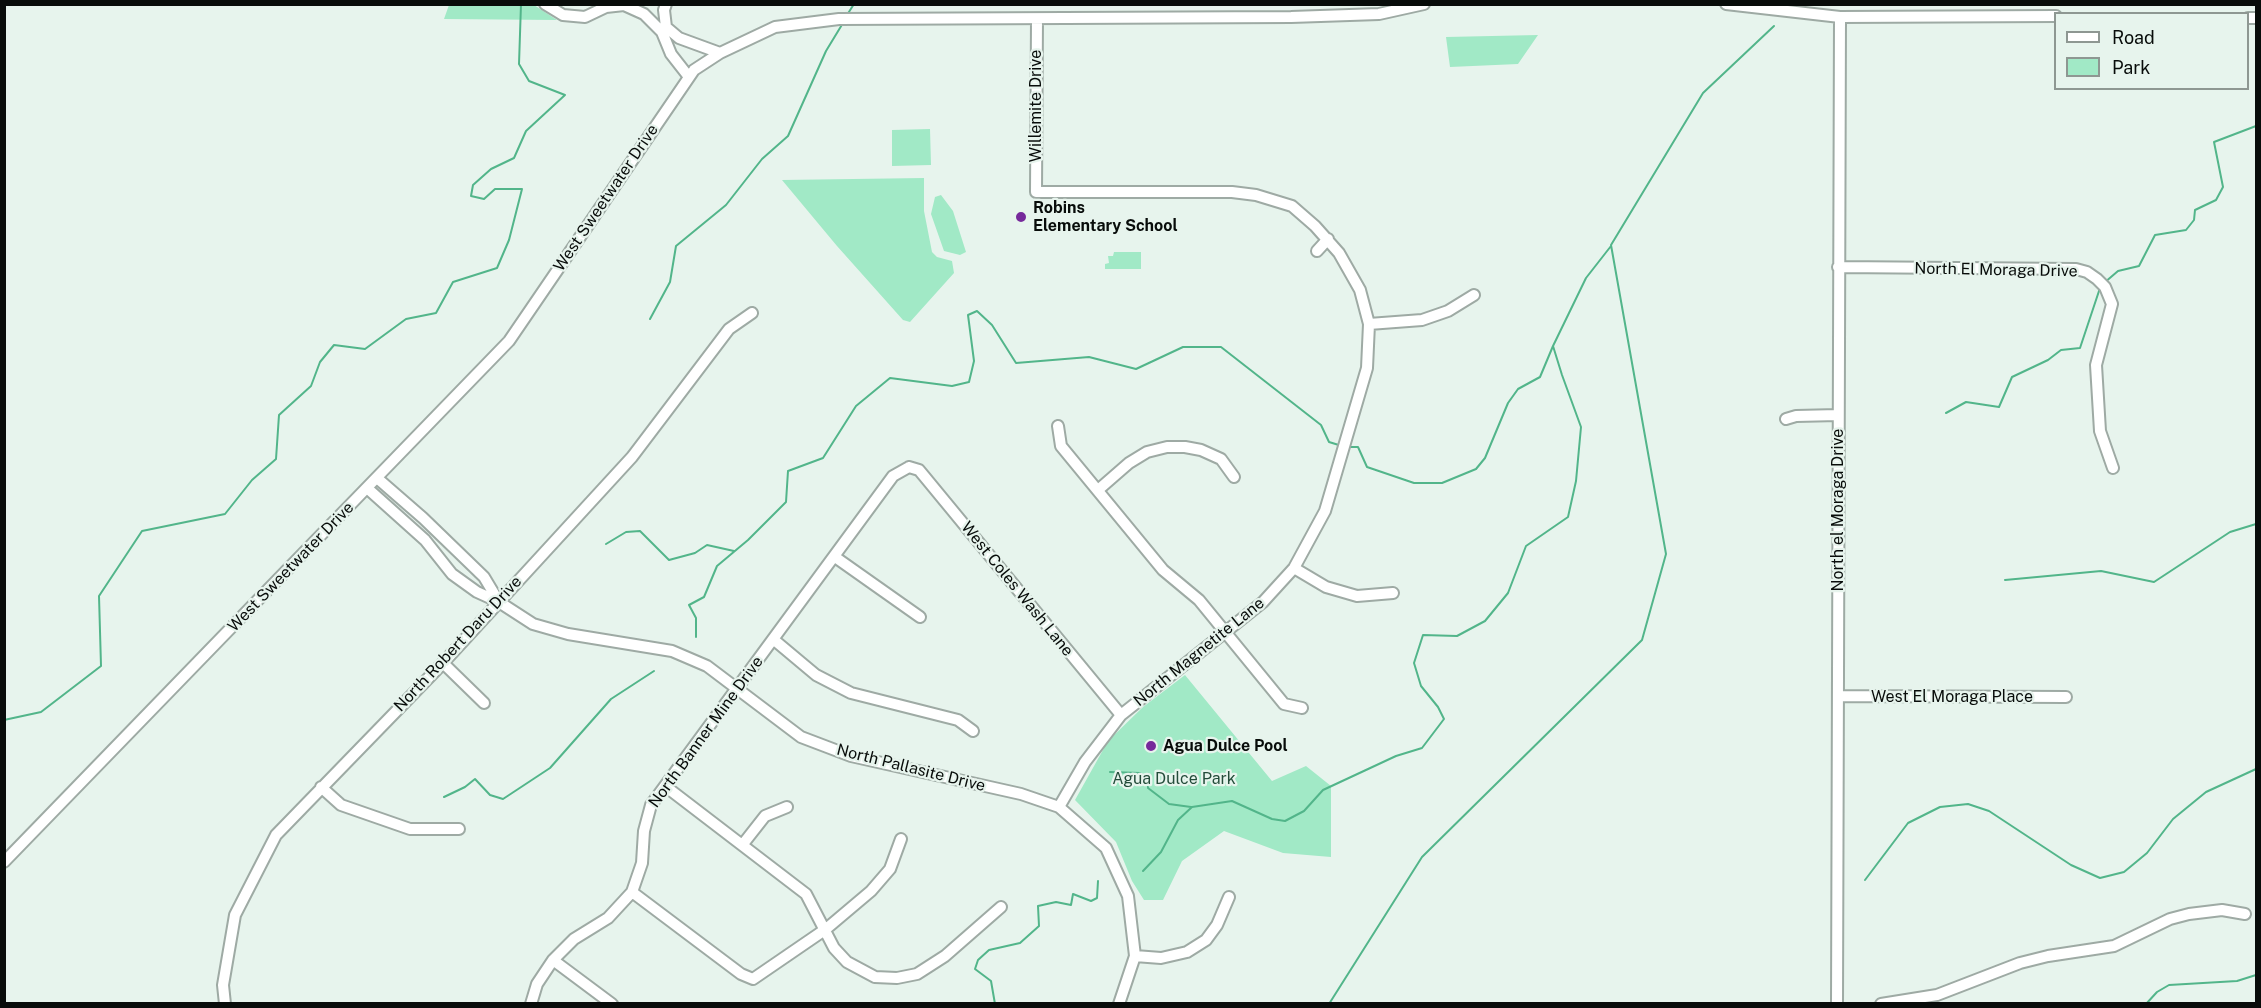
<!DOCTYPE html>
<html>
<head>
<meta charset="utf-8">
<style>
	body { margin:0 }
	#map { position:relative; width:2261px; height:1008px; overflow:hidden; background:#e7f4ed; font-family:"Public Sans",sans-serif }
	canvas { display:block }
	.frame { position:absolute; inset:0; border:6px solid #080c0a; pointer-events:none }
	.legend { position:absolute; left:2054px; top:12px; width:195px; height:78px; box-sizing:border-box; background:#e7f4ed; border:2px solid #8e9792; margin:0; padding:8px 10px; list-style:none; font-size:18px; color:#080c0a }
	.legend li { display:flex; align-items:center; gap:12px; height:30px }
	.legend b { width:30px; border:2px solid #8e9792 }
</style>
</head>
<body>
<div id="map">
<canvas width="2261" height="1008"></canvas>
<div class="frame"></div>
<ul class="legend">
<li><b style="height:8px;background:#fff"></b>Road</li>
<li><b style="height:16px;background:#a1e9c6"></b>Park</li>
</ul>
</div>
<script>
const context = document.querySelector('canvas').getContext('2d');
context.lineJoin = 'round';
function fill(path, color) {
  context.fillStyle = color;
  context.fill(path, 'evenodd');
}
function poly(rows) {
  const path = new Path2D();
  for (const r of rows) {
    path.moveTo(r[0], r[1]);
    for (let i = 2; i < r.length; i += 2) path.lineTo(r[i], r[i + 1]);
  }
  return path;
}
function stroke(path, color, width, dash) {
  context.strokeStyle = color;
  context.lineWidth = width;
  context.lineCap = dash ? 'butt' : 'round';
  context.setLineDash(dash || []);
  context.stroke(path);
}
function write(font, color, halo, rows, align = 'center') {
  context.font = font + ' "Public Sans",sans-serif';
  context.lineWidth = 4.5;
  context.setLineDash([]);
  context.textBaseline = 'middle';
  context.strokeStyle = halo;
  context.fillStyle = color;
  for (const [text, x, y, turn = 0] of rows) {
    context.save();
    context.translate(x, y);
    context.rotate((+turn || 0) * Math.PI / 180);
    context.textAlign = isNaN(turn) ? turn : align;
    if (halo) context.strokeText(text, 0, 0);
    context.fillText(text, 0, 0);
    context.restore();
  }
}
fill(poly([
	[534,5,557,20,444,19,449,5],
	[1538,35,1518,64,1450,67,1446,37],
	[930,129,931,165,892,166,892,130],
	[924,178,924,211,932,252,937,257,952,261,954,273,910,322,903,320,837,246,782,180],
	[941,195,953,211,966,252,960,255,944,251,931,214,935,197],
	[1114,252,1141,252,1141,269,1105,269,1105,264,1109,263,1108,256,1113,256],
	[1185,675,1272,781,1306,766,1331,786,1331,857,1283,853,1224,831,1182,861,1163,900,1144,900,1132,881,1116,842,1075,800,1108,741,1143,707]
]), '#a1e9c6');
stroke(poly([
	[847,15,854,4],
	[2104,283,2118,271,2139,266,2155,235,2186,230,2194,220,2195,210,2216,200,2223,187,2214,142,2256,126],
	[650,319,670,282,676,246,726,205,762,159,788,136,826,51,843,23],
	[1946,413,1966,402,1999,407,2012,377,2048,360,2061,350,2080,348,2100,288],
	[1347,447,1358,447,1367,467,1414,483,1442,483,1476,469,1485,458,1508,403,1518,389,1540,377,1553,346],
	[606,544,626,532,640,531,669,560,695,553,707,545,734,551],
	[2005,580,2101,571,2154,582,2230,532,2256,524],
	[696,637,696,618,689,605,704,597,717,566,748,540,786,502,788,471,823,458,856,406,890,378,952,386,969,382,974,361,968,315,977,311,992,325,1016,363,1089,357,1136,369,1183,347,1221,347,1321,425,1329,442,1342,446],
	[4,720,41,712,101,666,99,596,142,531,225,514,252,480,276,459,279,415,311,386,320,362,334,345,365,349,406,319,436,313,453,282,497,268,509,240,522,189,495,189,484,199,471,196,473,185,491,169,514,158,526,131,565,95,529,81,519,64,521,4],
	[1110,772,1140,773,1148,778,1148,788,1169,804,1191,807],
	[444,797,465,787,475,779,490,795,503,799,550,768,611,699,654,671],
	[1143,871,1161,852,1178,820,1192,807,1232,801,1272,819,1285,821,1304,811,1323,790,1396,756,1422,748,1444,719,1438,707,1421,686,1414,663,1423,635,1457,636,1485,621,1508,593,1526,546,1568,517,1576,481,1581,427,1562,375,1553,346,1586,278,1611,246],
	[1865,880,1908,823,1940,807,1968,804,1989,811,2071,865,2100,878,2124,872,2147,853,2173,819,2206,792,2256,769],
	[995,1004,991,981,975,969,978,960,989,950,1020,943,1039,926,1038,906,1056,902,1071,905,1073,894,1091,901,1097,898,1098,881],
	[1329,1004,1422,857,1642,640,1666,554,1611,245,1703,93,1774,26],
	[2146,1004,2157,992,2169,985,2237,981,2256,975]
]), '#52b58a', 2);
const minor = poly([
	[545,4,563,15,585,17,606,7,624,5,644,14,662,32,671,54,689,77],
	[666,4,664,10,666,27,679,38,720,53],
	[1726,4,1840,17,2056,16],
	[2248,18,2256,18],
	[1037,19,1036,192,1232,192,1256,195,1292,206,1315,226,1339,253,1360,290,1369,324,1367,368,1325,511,1294,568,1263,602,1121,715,1085,762,1059,807],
	[1317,251,1328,239],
	[1838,267,2076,269,2087,272,2097,279,2105,287,2112,304,2096,365,2100,431,2113,468],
	[1369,324,1422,320,1448,311,1474,295],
	[1786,419,1796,416,1838,415],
	[1058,426,1061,446,1163,570,1199,600,1284,704,1302,708],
	[909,467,919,470,924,476,1121,715],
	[377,478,423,518,484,577,499,602],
	[367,488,425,540,452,574,477,592,499,602,533,624,568,634,672,651,707,666,801,737,851,756,1021,794,1059,807,1106,848,1128,896,1135,956,1119,1004],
	[1098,490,1129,463,1147,452,1167,447,1185,447,1201,450,1221,459,1234,477],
	[835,557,920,617],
	[1294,568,1326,587,1357,596,1393,593],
	[773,639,816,675,851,693,958,720,973,731],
	[443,663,484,703],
	[1839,696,2066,697],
	[665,786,806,894,834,948,847,962,875,977,897,978,917,974,945,956,1001,907],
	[321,787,341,805,410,829,459,829],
	[743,844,765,816,787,807],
	[4,862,509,341,694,70,720,53,775,27,839,19,1291,17,1379,14,1424,4],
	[632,892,741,974,753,979,826,929,871,891,890,869,901,839],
	[1135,956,1161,958,1187,952,1206,940,1217,925,1229,897],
	[553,960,612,1004],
	[225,1004,223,985,235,915,276,835,443,663,632,457,729,329,752,313],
	[531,1004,537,984,553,960,574,939,608,918,632,892,642,863,644,831,651,805,893,476,909,467],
	[1837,1004,1840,17],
	[1881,1004,1937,995,2020,963,2048,956,2114,946,2170,919,2189,914,2222,910,2245,914]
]);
stroke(minor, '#9eaaa4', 14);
stroke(minor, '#fff', 10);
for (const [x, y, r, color] of [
	[1021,217,6,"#76299b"],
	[1151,746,6,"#76299b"]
]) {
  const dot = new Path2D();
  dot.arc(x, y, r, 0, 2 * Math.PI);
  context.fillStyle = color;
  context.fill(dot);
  stroke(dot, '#e7f4ed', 2);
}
write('16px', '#080c0a', '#e7f4ed', [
	["Willemite Drive",1036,106,-90],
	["West Sweetwater Drive",606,198,-56],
	["North El Moraga Drive",1996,270,1],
	["North el Moraga Drive",1838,510,-90],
	["West Sweetwater Drive",291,567,-46],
	["West Coles Wash Lane",1017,589,51],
	["North Robert Daru Drive",458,644,-47],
	["North Magnetite Lane",1199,652,-39],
	["West El Moraga Place",1952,697],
	["North Banner Mine Drive",706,732,-54],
	["North Pallasite Drive",911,768,14]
]);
write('bold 16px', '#080c0a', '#e7f4ed', [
	["Robins",1033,208],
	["Elementary School",1033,226],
	["Agua Dulce Pool",1163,746]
], 'left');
write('16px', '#234c3a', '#e7f4ed', [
	["Agua Dulce Park",1174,779]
]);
</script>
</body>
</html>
